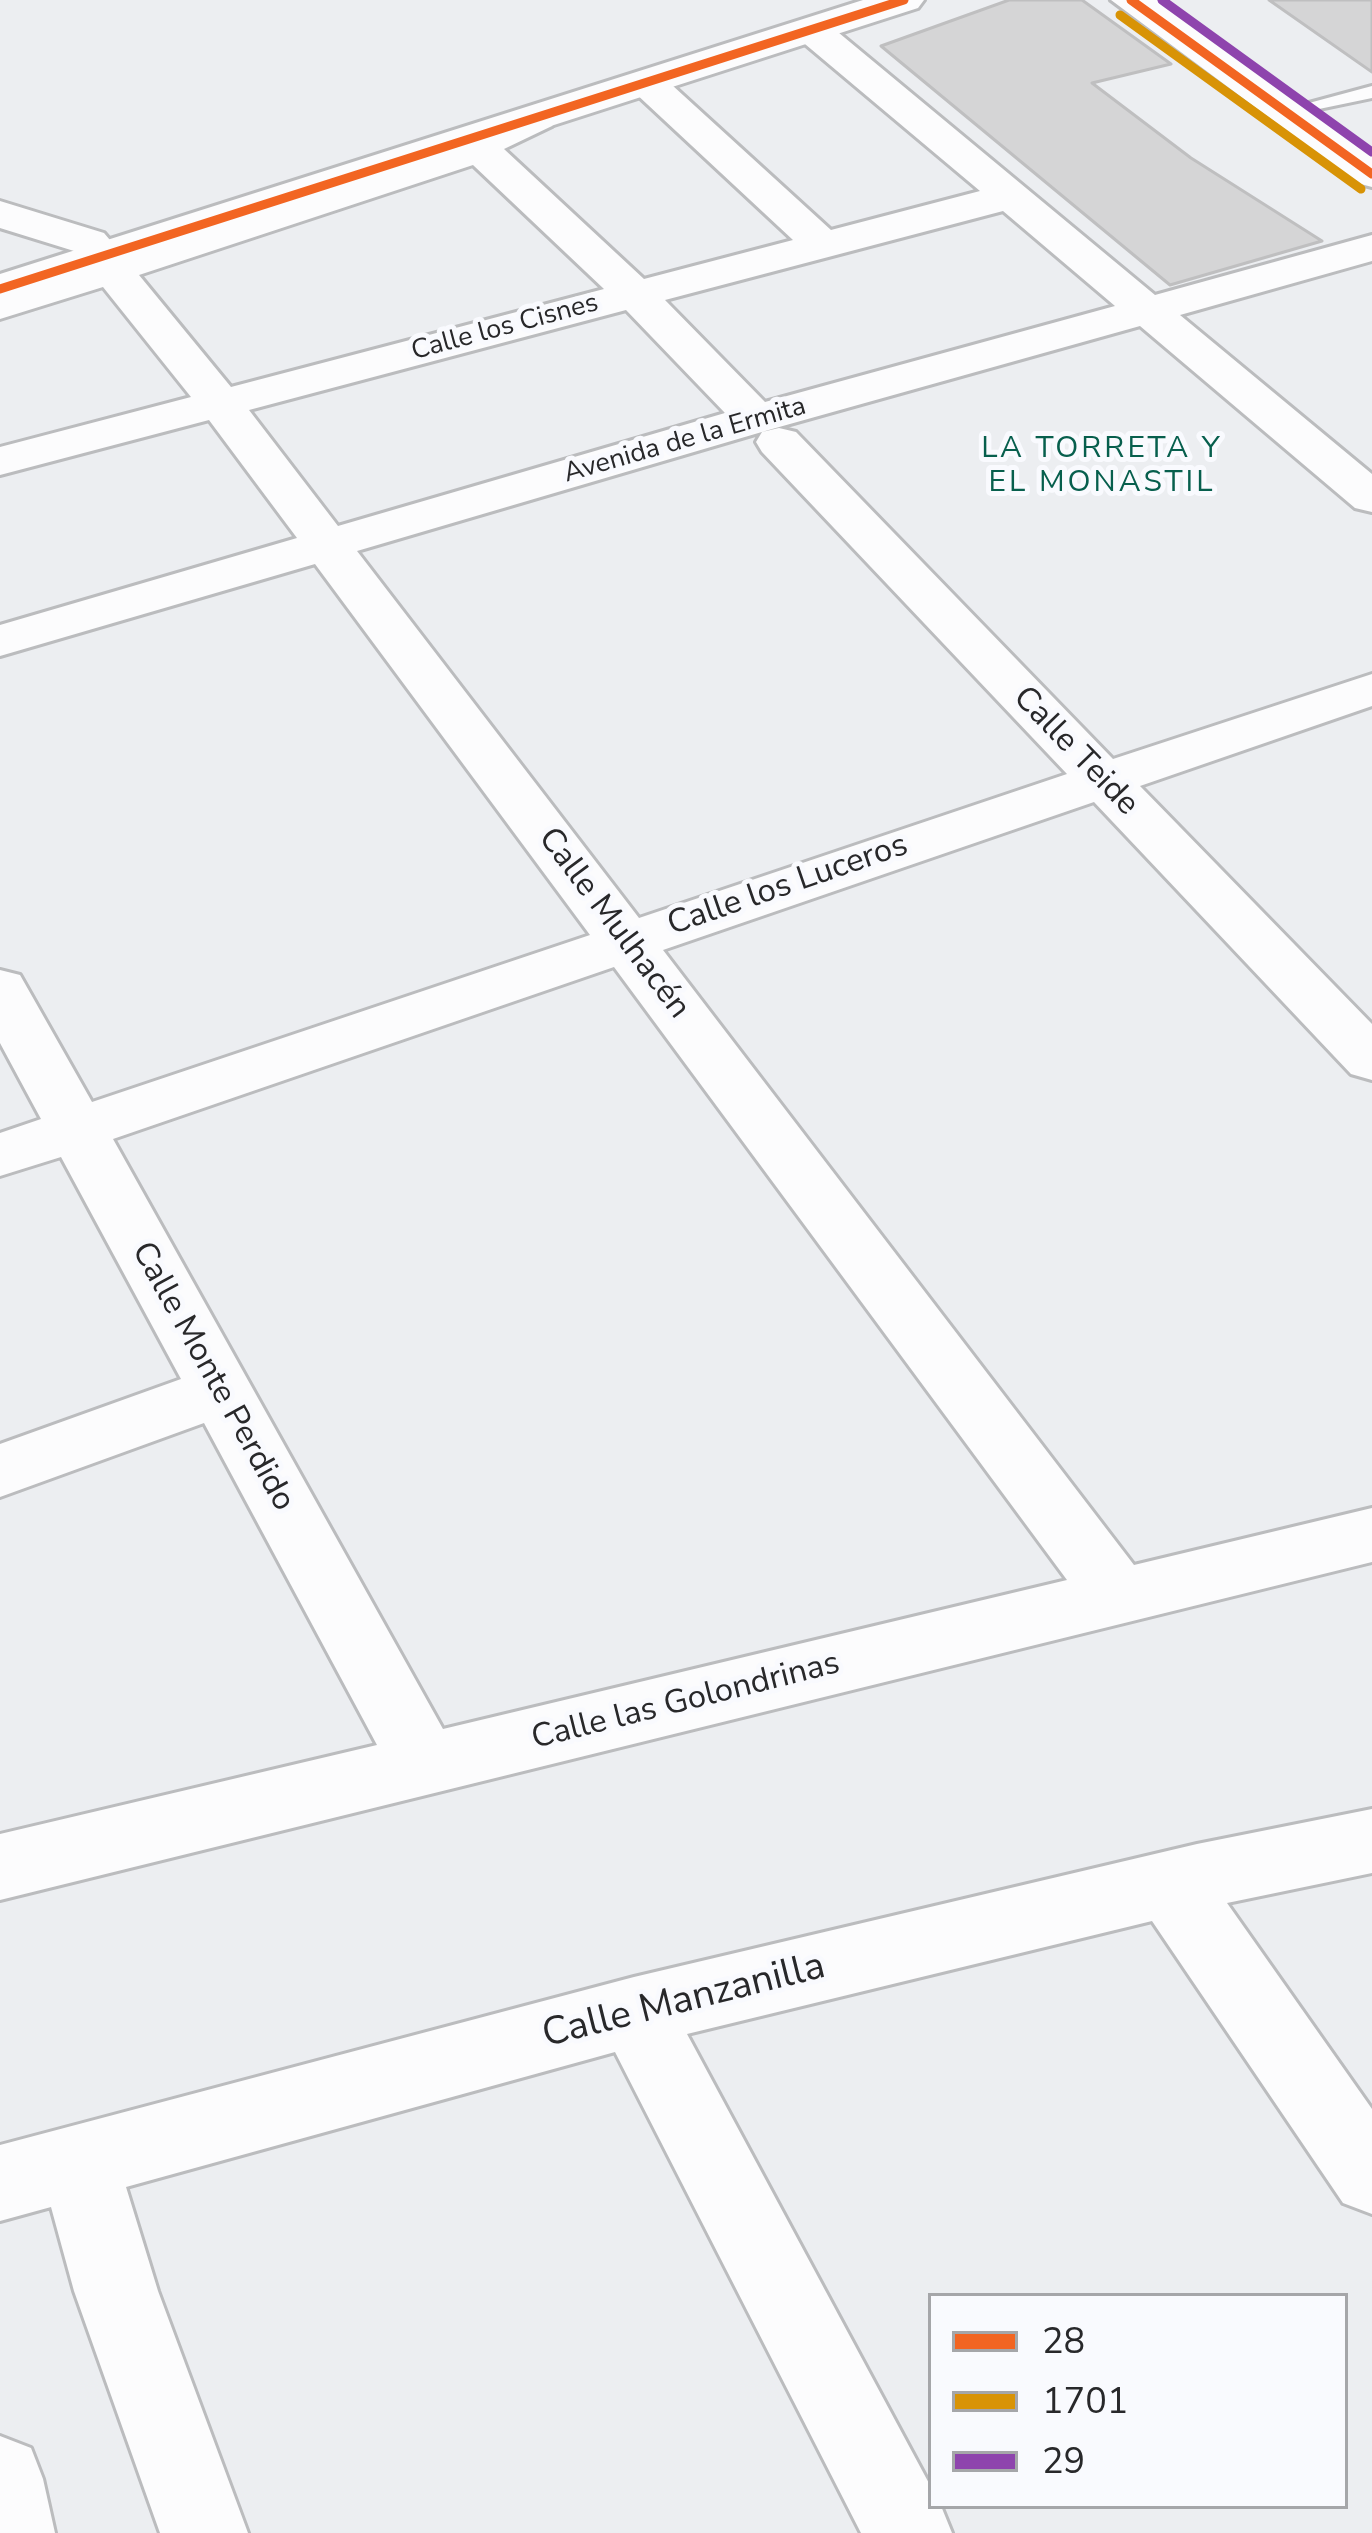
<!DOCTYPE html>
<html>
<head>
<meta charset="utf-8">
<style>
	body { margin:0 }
	#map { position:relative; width:1372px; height:2533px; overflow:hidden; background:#eceef1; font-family:"Nunito Sans",sans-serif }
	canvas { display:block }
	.legend { position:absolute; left:928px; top:2293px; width:420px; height:216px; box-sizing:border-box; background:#f9fafe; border:3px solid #a5a6a9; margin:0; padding:15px 21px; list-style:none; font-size:36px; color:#28282a }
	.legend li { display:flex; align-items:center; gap:24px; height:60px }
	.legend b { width:60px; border:3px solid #a5a6a9 }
</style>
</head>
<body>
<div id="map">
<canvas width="1372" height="2533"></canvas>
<ul class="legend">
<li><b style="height:15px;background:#f26522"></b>28</li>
<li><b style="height:15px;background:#d89306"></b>1701</li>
<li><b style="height:15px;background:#8e44ad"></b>29</li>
</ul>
</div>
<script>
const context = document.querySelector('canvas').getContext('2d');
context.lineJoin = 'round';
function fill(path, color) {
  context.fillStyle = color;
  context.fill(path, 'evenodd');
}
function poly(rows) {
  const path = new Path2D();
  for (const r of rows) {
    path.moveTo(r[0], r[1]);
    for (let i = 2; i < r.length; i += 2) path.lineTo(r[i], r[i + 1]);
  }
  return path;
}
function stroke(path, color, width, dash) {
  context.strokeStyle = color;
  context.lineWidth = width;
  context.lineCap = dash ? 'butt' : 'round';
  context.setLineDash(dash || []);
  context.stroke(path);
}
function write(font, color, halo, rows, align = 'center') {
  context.font = font + ' "Nunito Sans",sans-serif';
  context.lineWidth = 10;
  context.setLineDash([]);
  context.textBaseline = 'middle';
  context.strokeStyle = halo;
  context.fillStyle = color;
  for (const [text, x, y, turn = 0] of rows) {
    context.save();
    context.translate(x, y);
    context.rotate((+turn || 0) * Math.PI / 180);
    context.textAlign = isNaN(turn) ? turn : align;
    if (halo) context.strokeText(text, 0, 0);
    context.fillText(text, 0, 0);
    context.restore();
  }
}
const building = poly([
	[1009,0,1082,0,1171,64,1092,83,1191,158,1322,241,1170,285,881,46,1009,0],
	[1269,0,1372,0,1372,72,1269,0]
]);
fill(building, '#d5d5d6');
stroke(building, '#bfbfc0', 3);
const lane = poly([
	[1372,86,1372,98,1319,109,1309,103,1372,86]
]);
const street = poly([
	[813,19,827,23,1155,295,1372,235,1372,261,1180,315,1372,474,1372,512,1355,508,1140,326,772,429,357,551,639,918,1067,774,762,452,756,442,762,432,779,428,796,432,1113,759,1372,674,1372,706,1140,786,1372,1024,1372,1080,1351,1074,1094,802,663,950,1134,1565,1372,1508,1372,1562,0,1900,0,1834,377,1745,204,1423,0,1497,0,1444,181,1379,61,1157,0,1176,0,1133,41,1119,0,1043,0,970,20,975,92,1102,590,935,315,564,0,656,0,625,297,538,209,420,0,475,0,447,191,397,103,287,0,319,0,292,85,265,74,251,0,228,0,201,104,233,121,253,428,155,538,105,552,108,558,117,552,126,504,149,644,279,793,240,633,91,627,83,633,75,647,71,661,75,831,230,980,191,799,39,794,31,799,23,813,19],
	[473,165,604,289,231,387,139,275,473,165],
	[1003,211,1115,306,765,402,665,300,1003,211],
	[626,310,725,413,338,526,249,410,626,310],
	[614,967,1067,1580,443,1729,113,1139,614,967],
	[1372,1809,1372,1873,1227,1903,1372,2109,1372,2214,1343,2203,1152,1921,687,2034,931,2487,931,2506,941,2506,952,2533,861,2533,615,2052,126,2187,158,2291,248,2533,160,2533,74,2291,51,2207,0,2221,0,2145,634,1977,1197,1844,1372,1809],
	[0,2436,31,2448,43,2479,55,2533,0,2533,0,2436]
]);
const secondary = poly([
	[863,0,924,0,918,8,0,303,0,274,863,0],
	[1111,0,1157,0,1372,154,1372,187,1357,183,1111,0]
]);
stroke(lane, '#bbbcbe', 6);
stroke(street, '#bbbcbe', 6);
stroke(secondary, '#bbbcbe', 6);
fill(lane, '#fcfcfd');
fill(street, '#fcfcfd');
fill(secondary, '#fcfcfd');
stroke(poly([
	[1131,0,1372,174],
	[0,289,904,0]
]), '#f26522', 9);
stroke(poly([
	[1120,15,1361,189]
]), '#d89306', 9);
stroke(poly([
	[1162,0,1372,152]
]), '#8e44ad', 9);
write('27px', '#28282a', '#f9fafe', [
	["Calle los Cisnes",505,328,-15],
	["Avenida de la Ermita",685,441,-16]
]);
context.letterSpacing = '3px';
write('30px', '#075f4d', '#f9fafe', [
	["LA TORRETA Y",1102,450],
	["EL MONASTIL",1102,484]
]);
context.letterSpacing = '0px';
write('33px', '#28282a', '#f9fafe', [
	["Calle Teide",1075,752,46],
	["Calle los Luceros",788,886,-19],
	["Calle Mulhacén",613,924,53],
	["Calle Monte Perdido",212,1377,61],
	["Calle las Golondrinas",686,1702,-14]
]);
write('39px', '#28282a', '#f9fafe', [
	["Calle Manzanilla",684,2002,-14]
]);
</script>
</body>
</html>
